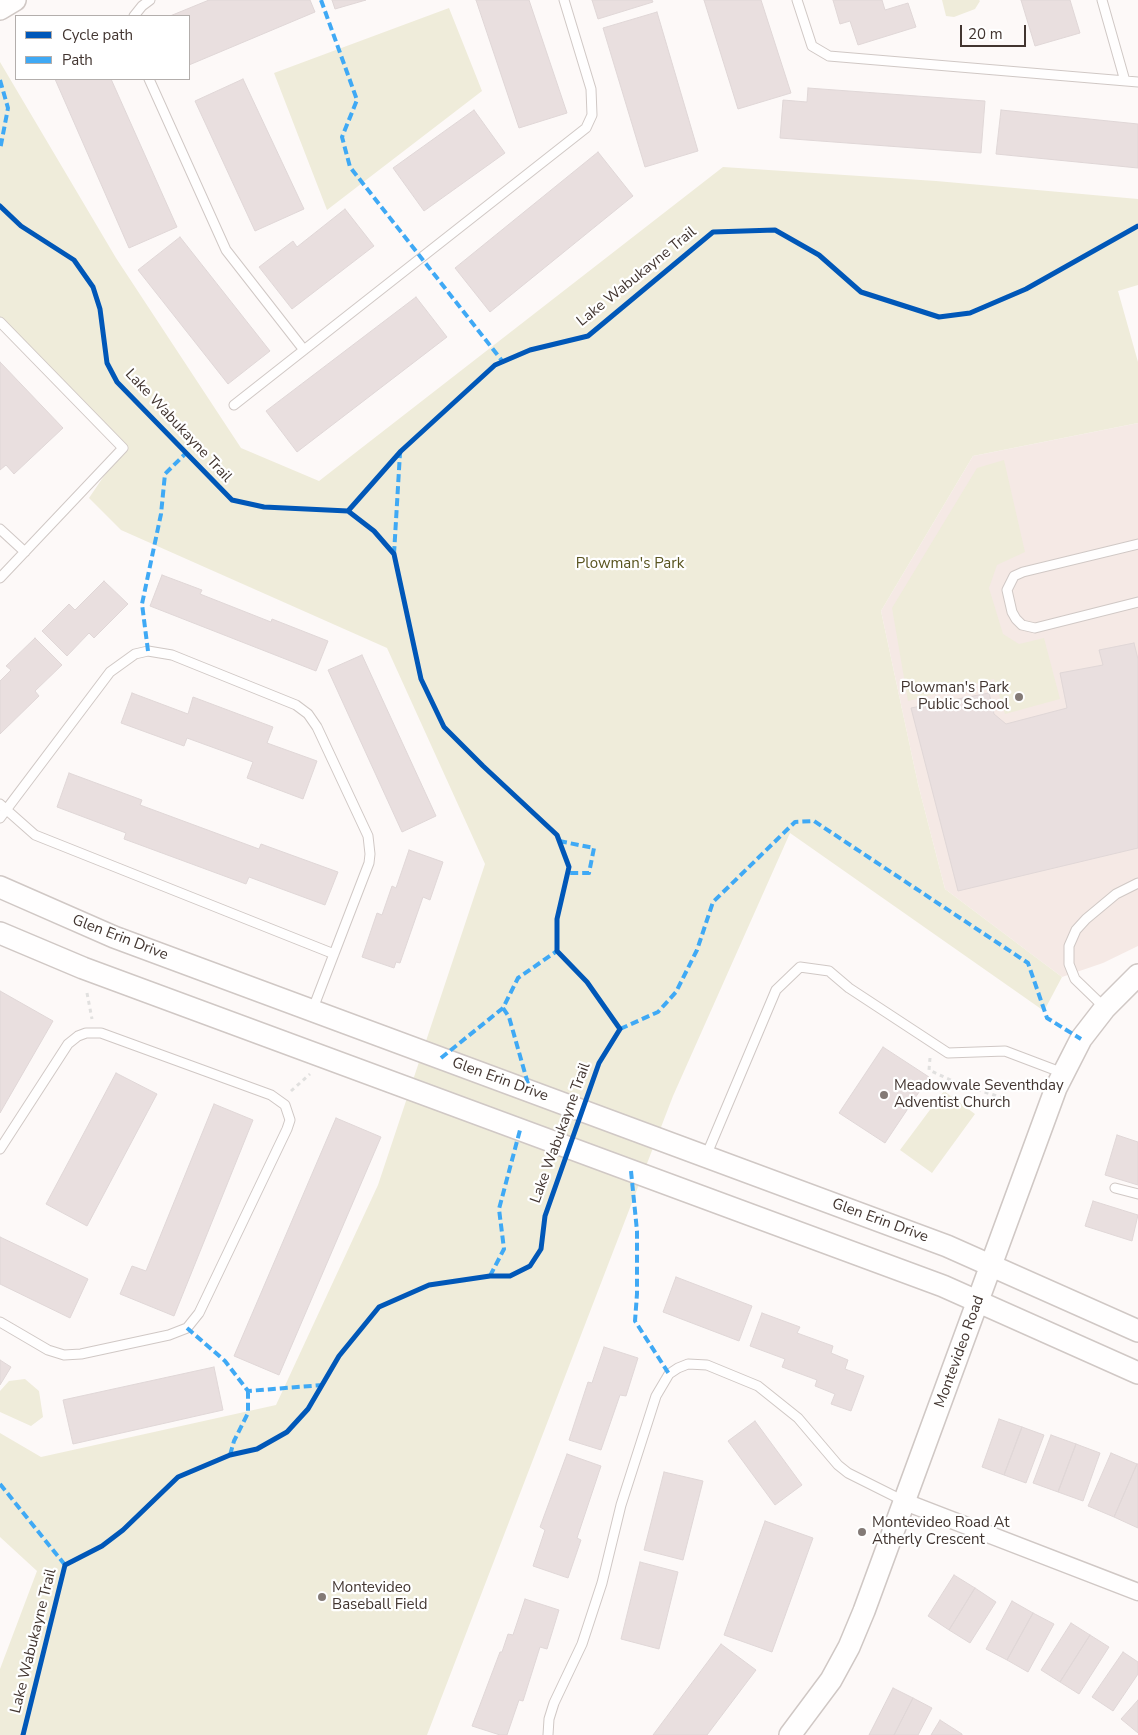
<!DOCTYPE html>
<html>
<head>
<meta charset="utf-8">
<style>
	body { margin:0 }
	#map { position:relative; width:1138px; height:1735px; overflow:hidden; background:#fdf9f8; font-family:"Nunito Sans",sans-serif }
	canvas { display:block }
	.legend { position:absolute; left:15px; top:15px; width:175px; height:65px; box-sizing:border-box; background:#fff; border:1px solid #b3aeac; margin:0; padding:6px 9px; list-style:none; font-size:15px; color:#423530 }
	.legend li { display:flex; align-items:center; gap:10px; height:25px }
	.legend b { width:25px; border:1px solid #b3aeac }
	.scale { position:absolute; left:960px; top:25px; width:66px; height:22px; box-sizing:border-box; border:2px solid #423530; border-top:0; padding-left:6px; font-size:15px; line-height:18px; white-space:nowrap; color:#423530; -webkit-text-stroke:4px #fff; paint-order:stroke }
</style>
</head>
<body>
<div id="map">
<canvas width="1138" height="1735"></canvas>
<ul class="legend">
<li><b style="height:6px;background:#0057b8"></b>Cycle path</li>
<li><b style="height:6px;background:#3fa9f5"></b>Path</li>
</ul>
<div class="scale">20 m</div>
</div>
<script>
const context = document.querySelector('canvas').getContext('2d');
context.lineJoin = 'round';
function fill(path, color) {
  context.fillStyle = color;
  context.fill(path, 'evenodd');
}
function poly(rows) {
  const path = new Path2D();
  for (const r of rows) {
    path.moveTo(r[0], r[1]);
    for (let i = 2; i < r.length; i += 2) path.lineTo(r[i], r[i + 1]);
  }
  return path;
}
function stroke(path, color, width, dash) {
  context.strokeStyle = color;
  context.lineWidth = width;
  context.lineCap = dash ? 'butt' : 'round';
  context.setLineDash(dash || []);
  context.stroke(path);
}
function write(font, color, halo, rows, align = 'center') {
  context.font = font + ' "Nunito Sans",sans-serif';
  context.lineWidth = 4.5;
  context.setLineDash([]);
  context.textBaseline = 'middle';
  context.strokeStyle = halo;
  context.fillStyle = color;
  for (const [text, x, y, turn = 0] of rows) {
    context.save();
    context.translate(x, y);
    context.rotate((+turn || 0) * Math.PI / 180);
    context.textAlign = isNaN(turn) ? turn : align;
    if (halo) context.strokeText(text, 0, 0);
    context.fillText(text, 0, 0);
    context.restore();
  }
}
fill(poly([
	[1138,423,1138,946,1103,963,1062,977,945,889,918,784,881,611,973,456]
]), '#f5e9e5');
fill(poly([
	[942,0,979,0,980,1,975,9,954,17,946,16],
	[449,8,482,91,327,210,274,73],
	[0,62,116,258,241,448,319,481,723,167,936,181,1138,199,1138,285,1118,291,1138,362,1138,423,973,456,881,611,918,784,945,889,1062,977,1044,1011,790,833,673,1096,427,1735,0,1735,0,1669,37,1571,0,1537,0,1433,41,1457,276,1405,378,1185,485,864,387,648,121,530,89,498,123,448,0,322],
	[1004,460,1025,552,997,565,989,588,1003,634,1019,644,1044,638,1060,699,1005,714,994,679,908,701,892,608,977,468],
	[944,1091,975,1114,932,1173,900,1150],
	[25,1379,39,1391,43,1417,31,1426,0,1412,0,1391,9,1381]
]), '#efecda');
const building = poly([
	[209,0,310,0,315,12,189,65,189,16,170,16,209,0],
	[332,0,366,0,335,9,332,0],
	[476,0,529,0,567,113,519,128,476,0],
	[592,0,652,0,653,2,598,19,592,0],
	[704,0,761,0,791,93,738,109,704,0],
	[833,0,882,0,885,10,908,3,916,27,858,45,850,21,840,24,833,0],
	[1021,0,1070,0,1080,33,1035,46,1021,0],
	[657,12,698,151,645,167,603,28,657,12],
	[55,79,111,79,177,227,129,248,55,79],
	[243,79,304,209,255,231,195,101,243,79],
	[808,88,985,101,981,153,780,138,783,100,807,102,808,88],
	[474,110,505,153,424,211,393,168,474,110],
	[1001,110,1138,124,1138,168,996,154,1001,110],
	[598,152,633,196,490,312,455,268,598,152],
	[345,209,374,246,292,309,259,267,293,241,297,247,345,209],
	[180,237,270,351,228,384,138,270,180,237],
	[416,297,447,337,297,452,266,411,416,297],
	[0,362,63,428,14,474,6,465,0,470,0,362],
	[162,575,202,590,200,594,271,622,272,619,328,641,316,671,150,606,162,575],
	[104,581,128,604,94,638,89,633,67,656,42,631,69,604,75,610,104,581],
	[35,638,62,665,35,691,39,696,0,734,0,681,11,670,6,666,35,638],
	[1134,643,1138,659,1138,848,958,891,911,708,989,693,994,714,1006,724,1067,708,1060,673,1103,665,1099,650,1134,643],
	[362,655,436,816,402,832,328,670,362,655],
	[132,693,188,714,193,697,273,727,267,743,317,761,303,799,247,778,253,762,187,738,184,746,121,723,132,693],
	[69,773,142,800,140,805,259,849,261,844,338,872,325,905,249,877,246,884,124,839,126,833,57,807,69,773],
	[409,850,443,862,430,900,423,897,400,963,396,962,394,968,362,957,377,913,382,915,392,886,396,888,409,850],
	[0,991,53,1021,0,1113,0,991],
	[883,1047,929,1077,885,1143,839,1113,883,1047],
	[116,1073,157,1094,87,1226,46,1204,116,1073],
	[214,1104,253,1120,174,1316,120,1294,132,1266,146,1271,214,1104],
	[336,1118,381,1137,279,1375,234,1356,336,1118],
	[1117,1135,1138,1142,1138,1185,1105,1175,1117,1135],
	[1093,1201,1138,1215,1132,1241,1085,1226,1093,1201],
	[0,1237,88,1279,70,1318,0,1284,0,1237],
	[676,1277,752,1306,739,1341,663,1312,676,1277],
	[762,1313,800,1327,797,1333,833,1346,831,1353,848,1360,845,1369,864,1376,851,1411,831,1404,835,1394,815,1386,817,1380,782,1367,785,1359,750,1346,762,1313],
	[604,1347,638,1358,626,1396,620,1395,601,1450,569,1440,588,1382,592,1383,604,1347],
	[0,1360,11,1367,0,1385,0,1360],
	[214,1367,223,1410,73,1444,63,1400,214,1367],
	[999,1419,1022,1427,1004,1475,982,1467,999,1419],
	[755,1421,802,1485,775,1505,728,1441,755,1421],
	[1022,1427,1044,1435,1026,1483,1004,1475,1022,1427],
	[1051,1435,1076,1444,1058,1492,1033,1483,1051,1435],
	[1076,1444,1100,1453,1083,1501,1058,1492,1076,1444],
	[1111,1453,1137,1464,1114,1517,1088,1506,1111,1453],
	[567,1454,601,1466,577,1538,581,1540,568,1578,533,1566,545,1530,540,1527,567,1454],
	[1137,1464,1138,1464,1138,1528,1114,1517,1137,1464],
	[664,1472,703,1481,683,1560,644,1550,664,1472],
	[765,1521,813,1538,772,1652,724,1635,765,1521],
	[640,1562,678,1572,659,1649,621,1639,640,1562],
	[954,1575,975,1588,949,1630,928,1616,954,1575],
	[975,1588,996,1602,970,1643,949,1630,975,1588],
	[525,1599,559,1610,547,1649,540,1647,523,1701,519,1700,507,1735,500,1735,472,1726,500,1652,502,1652,508,1634,513,1635,525,1599],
	[1012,1601,1033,1613,1007,1660,986,1649,1012,1601],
	[1033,1613,1054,1624,1028,1672,1007,1660,1033,1613],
	[1071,1623,1090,1635,1060,1682,1041,1670,1071,1623],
	[1090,1635,1109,1647,1079,1694,1060,1682,1090,1635],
	[721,1644,756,1670,707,1735,653,1735,721,1644],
	[1123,1652,1138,1662,1138,1674,1113,1711,1092,1697,1123,1652],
	[893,1688,913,1698,894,1735,869,1735,893,1688],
	[913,1698,932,1708,918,1735,894,1735,913,1698],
	[1138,1700,1138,1733,1121,1719,1138,1700],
	[940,1720,962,1734,962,1735,931,1735,940,1720]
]);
fill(building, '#e9dfdf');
stroke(building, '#e0d7d7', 1);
const service = poly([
	[797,0,812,46,829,56,1138,82],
	[1102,0,1125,81],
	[134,16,142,6,150,0],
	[149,79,226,250,304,350],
	[0,322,123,448,0,578],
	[234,405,586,128,592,115,591,89,564,0],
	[0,529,25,552],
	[1138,544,1023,572,1014,576,1007,590,1012,612,1016,619,1022,625,1035,628,1138,602],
	[0,804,35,835,334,954],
	[0,818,110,672,135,654,148,651,172,655,296,705,308,714,317,727,368,836,370,854,369,863,312,1011],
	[1105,1008,1075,979,1069,964,1069,946,1076,930,1086,919,1116,894,1138,883],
	[0,1149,68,1044,78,1036,86,1033,101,1033,271,1095,285,1105,290,1120,287,1129,199,1313,187,1328,169,1335,81,1354,64,1355,48,1350,0,1322],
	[706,1156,776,990,800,967,829,971,849,988,948,1053,1005,1051,1063,1073],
	[1115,1188,1138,1194],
	[548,1735,549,1719,554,1703,582,1644,602,1583,621,1505,656,1396,669,1374,678,1368,688,1364,707,1365,758,1386,798,1418,838,1465,848,1473,904,1501]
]);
const minor = poly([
	[905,1502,1138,1592]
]);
const tertiary = poly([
	[0,9,15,0],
	[0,887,114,937,947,1246,1138,1331],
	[0,933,83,968,943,1286,1138,1373],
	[790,1735,831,1680,849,1647,864,1611,1056,1088,1081,1039,1105,1008,1138,975]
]);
stroke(service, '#d0c8c5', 11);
stroke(minor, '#d0c8c5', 19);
stroke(tertiary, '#d0c8c5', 24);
stroke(poly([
	[87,993,92,1019],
	[930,1058,929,1070,957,1083,1009,1100],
	[291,1091,310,1074]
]), '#e1e0df', 3, [4, 4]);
stroke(service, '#fffefe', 9);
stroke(minor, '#fffefe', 16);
stroke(tertiary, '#fffefe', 21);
stroke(poly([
	[321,0,357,100,342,137,350,167,503,362],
	[0,80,8,108,0,150],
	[394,554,400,453],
	[148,651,142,604,161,514,165,474,185,454],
	[559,841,594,848,589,873,568,873],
	[503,1008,509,1017,530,1091],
	[620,1029,658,1012,676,992,697,950,713,902,795,822,814,821,1028,963,1047,1018,1081,1039],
	[441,1058,503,1008,518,978,557,951],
	[631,1171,637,1231,637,1294,635,1321,669,1374],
	[490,1276,504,1249,499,1209,520,1130],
	[187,1328,225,1361,248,1391,323,1385],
	[230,1455,234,1441,248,1413,248,1391],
	[0,1484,65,1565]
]), '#3fa9f5', 4, [8, 4]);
stroke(poly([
	[0,206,21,226,74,260,93,287,100,309,107,363,117,382,232,500,264,507,348,511,401,451,495,365,530,350,588,336,713,232,775,230,819,255,861,292,939,317,970,313,1026,289,1138,226],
	[23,1735,65,1565,102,1546,123,1530,178,1477,230,1455,257,1449,287,1432,308,1409,339,1356,379,1307,429,1285,490,1276,510,1276,530,1266,541,1249,545,1216,599,1063,620,1029,587,982,557,951,557,919,569,867,557,835,483,766,444,727,421,679,394,554,374,531,348,511]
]), '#0057b8', 5);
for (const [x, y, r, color] of [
	[1019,697,5,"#837a76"],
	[884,1095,5,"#837a76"],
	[862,1532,5,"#837a76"],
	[322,1597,5,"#837a76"]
]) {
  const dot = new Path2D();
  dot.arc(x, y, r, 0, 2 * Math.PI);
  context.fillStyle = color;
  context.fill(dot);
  stroke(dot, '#fff', 2);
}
write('15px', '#423530', '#fff', [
	["Lake Wabukayne Trail",637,277,-39],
	["Lake Wabukayne Trail",178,426,47],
	["Glen Erin Drive",120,938,21],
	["Glen Erin Drive",500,1080,20],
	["Lake Wabukayne Trail",561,1133,-70],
	["Glen Erin Drive",880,1221,20],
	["Montevideo Road",960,1352,-70],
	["Lake Wabukayne Trail",34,1641,-76]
]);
write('15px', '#59541f', '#fff', [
	["Plowman's Park",630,564]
]);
write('15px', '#423530', '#fff', [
	["Plowman's Park",1009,688,"right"],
	["Public School",1009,705,"right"],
	["Meadowvale Seventhday",894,1086],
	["Adventist Church",894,1103],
	["Montevideo Road At",872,1523],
	["Atherly Crescent",872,1540],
	["Montevideo",332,1588],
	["Baseball Field",332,1605]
], 'left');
</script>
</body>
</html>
